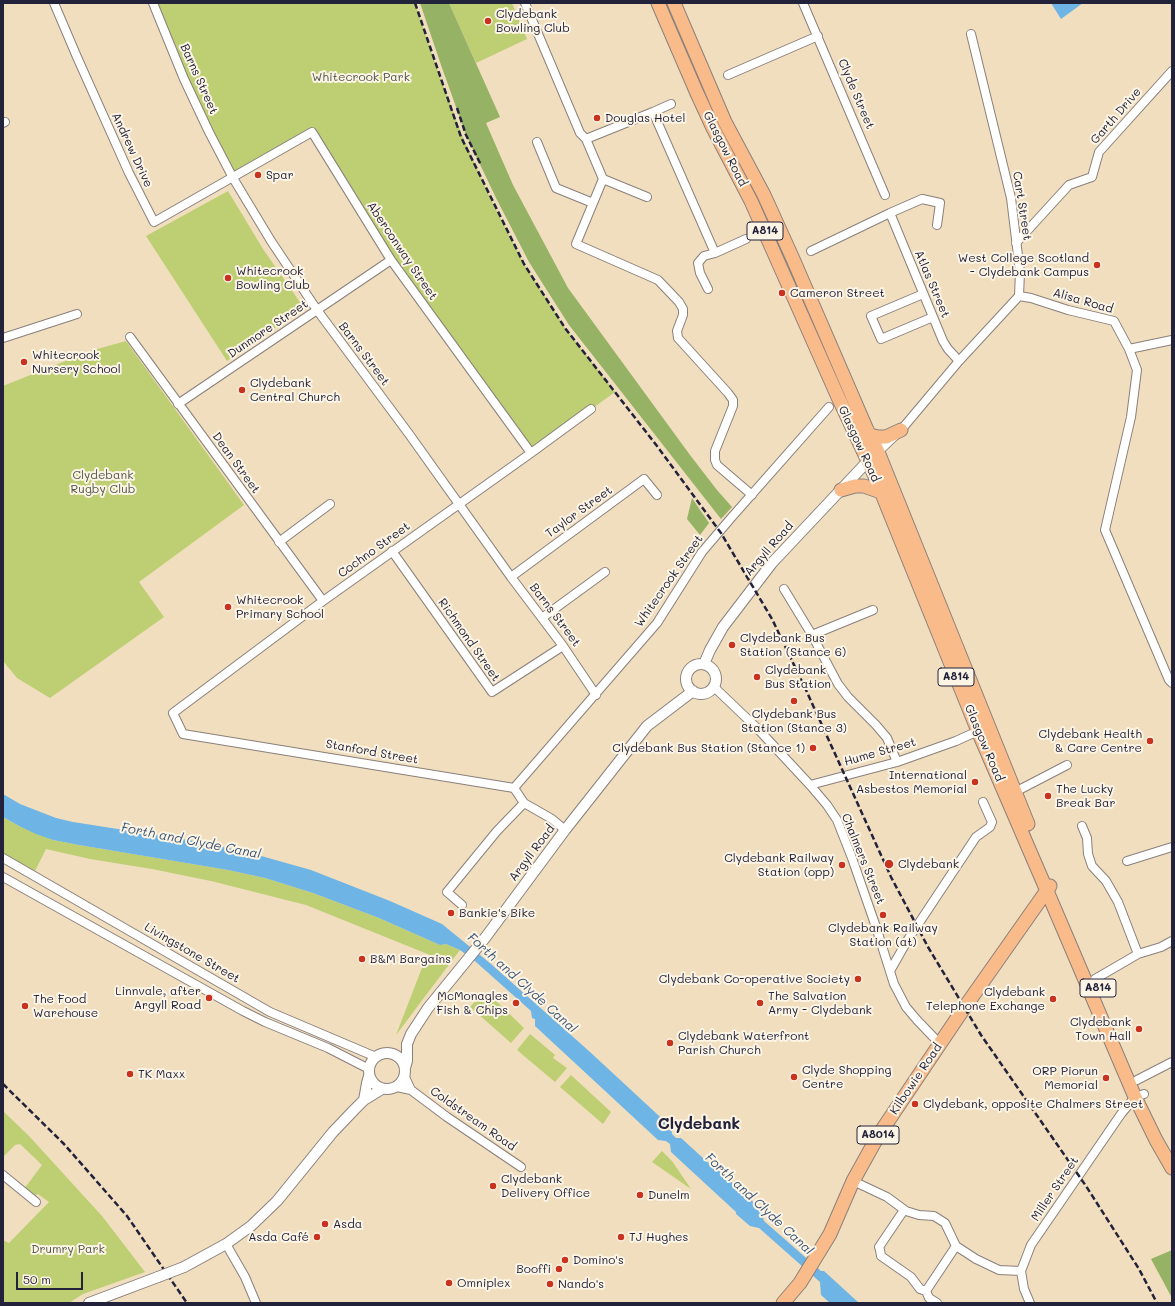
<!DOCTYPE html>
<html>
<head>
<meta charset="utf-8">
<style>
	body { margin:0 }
	#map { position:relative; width:1175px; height:1306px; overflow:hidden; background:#f1debe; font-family:Mali,sans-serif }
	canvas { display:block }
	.frame { position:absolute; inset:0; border:4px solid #22223b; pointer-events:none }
	.scale { position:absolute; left:16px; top:1272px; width:67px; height:18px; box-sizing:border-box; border:2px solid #22223b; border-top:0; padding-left:5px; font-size:12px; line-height:14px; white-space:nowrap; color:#22223b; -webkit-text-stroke:3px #fcf5e5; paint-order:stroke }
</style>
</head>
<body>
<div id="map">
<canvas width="1175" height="1306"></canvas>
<div class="frame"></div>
<div class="scale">50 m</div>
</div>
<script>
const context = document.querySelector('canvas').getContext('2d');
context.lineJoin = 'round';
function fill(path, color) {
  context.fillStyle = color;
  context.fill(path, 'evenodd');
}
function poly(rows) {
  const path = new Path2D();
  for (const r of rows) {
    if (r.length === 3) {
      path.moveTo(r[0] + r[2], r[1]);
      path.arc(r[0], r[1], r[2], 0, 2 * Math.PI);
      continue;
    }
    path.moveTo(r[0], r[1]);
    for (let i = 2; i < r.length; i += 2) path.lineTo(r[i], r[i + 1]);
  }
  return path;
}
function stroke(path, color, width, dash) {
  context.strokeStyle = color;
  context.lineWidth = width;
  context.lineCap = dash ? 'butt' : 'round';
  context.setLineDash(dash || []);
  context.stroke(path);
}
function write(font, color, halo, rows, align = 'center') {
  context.font = font + ' Mali,sans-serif';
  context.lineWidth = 4;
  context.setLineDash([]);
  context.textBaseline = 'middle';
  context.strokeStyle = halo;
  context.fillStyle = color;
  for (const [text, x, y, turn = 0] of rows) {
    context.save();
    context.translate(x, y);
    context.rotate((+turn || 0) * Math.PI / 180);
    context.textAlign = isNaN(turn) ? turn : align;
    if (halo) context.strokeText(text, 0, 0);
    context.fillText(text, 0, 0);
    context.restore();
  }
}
fill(poly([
	[152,3,415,3,436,66,462,135,491,200,524,264,565,328,615,392,531,453,391,260,312,133,233,178],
	[449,3,512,3,527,39,476,63],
	[228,191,263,249,304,308,227,361,146,236],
	[126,341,244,505,139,582,164,617,50,698,17,678,3,661,3,386,90,351],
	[3,817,21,827,53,840,79,845,228,870,265,878,313,893,379,918,440,945,446,944,460,950,396,1035,425,960,430,955,306,905,211,881,152,869,90,859,46,849,35,871,3,854],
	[483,993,488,993,524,1028,511,1043,470,1007],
	[530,1034,555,1055,553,1058,567,1068,555,1082,517,1050],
	[571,1075,611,1112,603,1124,560,1087],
	[3,1111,29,1136,102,1216,145,1272,83,1294,69,1303,3,1303,3,1240,9,1243,49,1202,38,1194,33,1197,24,1189,42,1165,20,1144,15,1145,3,1157],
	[662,1151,672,1161,691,1189,652,1162]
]), '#bdcf72');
fill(poly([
	[420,3,449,3,500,117,486,123,513,185,568,288,690,455,717,490,732,507,721,519,569,325,529,262,496,198,466,135,441,65],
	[692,498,709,523,700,535,687,519],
	[1172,1250,1172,1298,1151,1259]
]), '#96b264');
fill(poly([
	[1051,3,1083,3,1061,19],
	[3,794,20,804,56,818,73,822,195,841,247,852,311,870,390,901,442,924,491,964,590,1052,671,1127,672,1134,676,1138,681,1138,714,1168,715,1167,760,1208,764,1221,821,1271,824,1271,859,1303,830,1303,821,1295,820,1282,759,1228,750,1226,736,1214,736,1212,671,1152,670,1144,666,1141,658,1140,535,1026,535,1019,532,1018,531,1011,476,962,460,950,446,944,440,945,379,918,313,893,265,878,228,870,79,845,53,840,36,834,21,827,3,817]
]), '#6eb4e5');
const minor = poly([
	[54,3,77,57,129,173,154,222,312,132,391,260,531,453],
	[153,3,184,79,209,132,233,178,271,241,317,310,409,434,511,577,563,646,596,695],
	[525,3,580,133,586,139,603,179,576,244,658,280,679,302,683,309,683,315,677,331,678,338,728,393,733,400,733,406,715,451,715,460,717,465,752,495],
	[803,3,885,195],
	[728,75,818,36],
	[653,112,715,253],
	[3,123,5,122],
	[586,139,653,112,671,104],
	[537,142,556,188,593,203],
	[603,179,647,197],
	[890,213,943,341,948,349,959,361],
	[1016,243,1069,185,1092,177,1099,152,1172,71],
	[811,251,890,213,922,199,940,203,937,225],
	[708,289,700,273,698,263,704,256,715,253,746,239],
	[923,294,871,316,881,339,933,317],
	[1019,296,1031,298,1068,310,1114,321,1129,349,1172,340],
	[130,337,323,601],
	[3,338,77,314],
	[1129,349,1137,370,1131,417,1105,530,1169,680,1172,683],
	[178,404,391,260],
	[878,452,901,430,959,361,1019,296,1020,272,1011,198,971,34],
	[279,542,330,504],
	[392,551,492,692,563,646],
	[511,577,644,479,657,495],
	[784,589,812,635,838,684,848,697,876,725,887,738,897,762],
	[542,618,605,572],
	[812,635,873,610],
	[714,687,758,729,810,785,827,805,837,820,852,858,876,927,894,984,906,1007,917,1020,940,1044],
	[810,785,897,762,956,741,978,731],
	[514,788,657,623,702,552,731,518,829,407],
	[1015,792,1067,765],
	[1082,826,1087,838,1088,854,1092,866,1106,881,1118,902,1138,954],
	[565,830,552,819,524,803,514,788,183,734,173,713,323,601,531,453,591,409],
	[3,858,270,1012,376,1057],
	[1127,861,1172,847],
	[3,877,243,1011,265,1022,328,1048,369,1069],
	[462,905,447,892,497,831,524,803],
	[890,971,907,941,976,837,990,827,992,822,983,802],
	[1095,979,1138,954,1161,947,1172,941],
	[404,1075,411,1090],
	[1137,1080,1172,1062],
	[397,1087,411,1090,447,1117,521,1167],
	[3,1175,36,1202],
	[853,1181,887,1197,906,1211,919,1215,934,1216,945,1223,956,1246,976,1259,999,1270,1021,1271],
	[904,1210,879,1247,880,1250,881,1256,911,1277,920,1289,926,1291],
	[226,1244,245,1277,256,1303],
	[937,1303,929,1298,926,1291,956,1246],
	[1030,1303,1024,1289,1021,1271,1031,1245,1121,1114,1135,1097,1144,1094]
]);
const tertiary = poly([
	[704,664,710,650,723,627,772,563,867,462],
	[701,679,15],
	[387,1071,18],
	[405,1068,407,1061,407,1044,411,1034,428,1008,485,938,565,830,647,726,693,691],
	[364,1100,367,1083,369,1076],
	[184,1267,226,1244,251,1226,277,1201,333,1132,354,1110,364,1100,382,1089],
	[89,1303,158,1277]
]);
const primary = poly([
	[658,3,696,91,713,128,751,201,838,397,874,474,978,731,1047,891,1135,1097,1156,1140,1172,1168],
	[674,3,725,122,764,195,793,259,867,430,878,452,1028,824],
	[870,435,878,437,886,437,901,430],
	[841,490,855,486,864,486,881,492],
	[783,1303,800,1283,830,1234,853,1181,878,1136,960,1014,1050,886]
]);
stroke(minor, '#8a807c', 10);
stroke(tertiary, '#8a807c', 12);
stroke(primary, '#8a807c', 15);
stroke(minor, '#fff', 8);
stroke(tertiary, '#fff', 10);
stroke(primary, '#fabb8b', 13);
stroke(poly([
	[415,3,461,137,524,264,565,328,657,446,721,533,772,619,806,690,891,877,928,947,981,1035,1086,1186,1139,1269,1157,1303],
	[457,108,466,135,481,165],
	[3,1084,64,1144,127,1216,187,1303]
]), '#22223b', 2.5, [6, 3]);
const tertiaryBridge = poly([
	[158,1277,184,1267]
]);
stroke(tertiaryBridge, '#8a807c', 12, []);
stroke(tertiaryBridge, '#fff', 10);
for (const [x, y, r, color] of [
	[488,21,4,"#c8321e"],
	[597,118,4,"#c8321e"],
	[258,175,4,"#c8321e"],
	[1097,265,4,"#c8321e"],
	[228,278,4,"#c8321e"],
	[782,293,4,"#c8321e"],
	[24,362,4,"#c8321e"],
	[242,390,4,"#c8321e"],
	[228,607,4,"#c8321e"],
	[732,645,4,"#c8321e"],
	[757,677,4,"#c8321e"],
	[794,701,4,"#c8321e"],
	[1150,741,4,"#c8321e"],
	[813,748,4,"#c8321e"],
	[975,782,4,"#c8321e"],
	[1048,796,4,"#c8321e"],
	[889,864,5,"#c8321e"],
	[842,865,4,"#c8321e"],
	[451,913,4,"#c8321e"],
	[883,915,4,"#c8321e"],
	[362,959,4,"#c8321e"],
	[858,979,4,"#c8321e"],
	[209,998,4,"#c8321e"],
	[1053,999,4,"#c8321e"],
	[516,1003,4,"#c8321e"],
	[760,1003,4,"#c8321e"],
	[25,1006,4,"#c8321e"],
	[1139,1029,4,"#c8321e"],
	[670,1043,4,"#c8321e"],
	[130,1074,4,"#c8321e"],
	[794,1077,4,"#c8321e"],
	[1106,1078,4,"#c8321e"],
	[915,1104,4,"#c8321e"],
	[493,1186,4,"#c8321e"],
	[640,1195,4,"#c8321e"],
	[325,1224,4,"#c8321e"],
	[317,1237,4,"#c8321e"],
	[621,1237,4,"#c8321e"],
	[565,1260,4,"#c8321e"],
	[559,1269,4,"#c8321e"],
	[449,1283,4,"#c8321e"],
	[550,1284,4,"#c8321e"]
]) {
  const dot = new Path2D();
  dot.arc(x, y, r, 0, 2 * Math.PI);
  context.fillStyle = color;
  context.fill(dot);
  stroke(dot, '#fcf5e5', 1.5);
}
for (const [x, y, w] of [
	[765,231,36],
	[956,677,36],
	[1098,988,36],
	[878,1135,42]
]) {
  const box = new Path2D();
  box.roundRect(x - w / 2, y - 9, w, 18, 3);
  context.fillStyle = '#fcf5e5';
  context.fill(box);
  stroke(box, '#22223b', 1);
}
write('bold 11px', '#22223b', null, [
	["A814",765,231],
	["A814",956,677],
	["A814",1098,988],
	["A8014",878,1135]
]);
write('12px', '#22223b', '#fcf5e5', [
	["Clydebank",496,14],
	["Bowling Club",496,28],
	["Douglas Hotel",605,118],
	["Spar",266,175],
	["West College Scotland",1089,258,"right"],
	["- Clydebank Campus",1089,272,"right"],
	["Whitecrook",236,271],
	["Bowling Club",236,285],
	["Cameron Street",790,293],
	["Whitecrook",32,355],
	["Nursery School",32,369],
	["Clydebank",250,383],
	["Central Church",250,397],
	["Whitecrook",236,600],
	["Primary School",236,614],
	["Clydebank Bus",740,638],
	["Station (Stance 6)",740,652],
	["Clydebank",765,670],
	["Bus Station",765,684],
	["Clydebank Bus",794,714,"center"],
	["Station (Stance 3)",794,728,"center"],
	["Clydebank Health",1142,734,"right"],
	["& Care Centre",1142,748,"right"],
	["Clydebank Bus Station (Stance 1)",805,748,"right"],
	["International",967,775,"right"],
	["Asbestos Memorial",967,789,"right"],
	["The Lucky",1056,789],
	["Break Bar",1056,803],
	["Clydebank Railway",834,858,"right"],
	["Station (opp)",834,872,"right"],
	["Clydebank",898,864],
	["Bankie's Bike",459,913],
	["Clydebank Railway",883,928,"center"],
	["Station (at)",883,942,"center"],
	["B&M Bargains",370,959],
	["Clydebank Co-operative Society",850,979,"right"],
	["Linnvale, after",201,991,"right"],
	["Argyll Road",201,1005,"right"],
	["Clydebank",1045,992,"right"],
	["Telephone Exchange",1045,1006,"right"],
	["McMonagles",508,996,"right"],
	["Fish & Chips",508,1010,"right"],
	["The Salvation",768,996],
	["Army - Clydebank",768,1010],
	["The Food",33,999],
	["Warehouse",33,1013],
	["Clydebank",1131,1022,"right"],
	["Town Hall",1131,1036,"right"],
	["Clydebank Waterfront",678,1036],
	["Parish Church",678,1050],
	["Clyde Shopping",802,1070],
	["Centre",802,1084],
	["ORP Piorun",1098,1071,"right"],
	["Memorial",1098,1085,"right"],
	["TK Maxx",138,1074],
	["Clydebank, opposite Chalmers Street",923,1104],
	["Clydebank",501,1179],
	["Delivery Office",501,1193],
	["Dunelm",648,1195],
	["Asda",333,1224],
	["Asda Café",309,1237,"right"],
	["TJ Hughes",629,1237],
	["Domino's",573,1260],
	["Booffi",551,1269,"right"],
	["Omniplex",457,1283],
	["Nando's",558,1284]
], 'left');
write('12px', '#50564c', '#fcf5e5', [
	["Whitecrook Park",361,77],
	["Clydebank",103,475],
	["Rugby Club",103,489],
	["Drumry Park",68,1249]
]);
write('12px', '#22223b', '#fcf5e5', [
	["Barns Street",199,79,66],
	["Clyde Street",856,94,67],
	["Garth Drive",1116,116,-49],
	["Glasgow Road",725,149,63],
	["Andrew Drive",132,150,65],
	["Cart Street",1022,206,81],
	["Aberconway Street",402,251,56],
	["Atlas Street",932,284,67],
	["Alisa Road",1083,301,16],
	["Dunmore Street",268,329,-34],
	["Barns Street",364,354,53],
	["Glasgow Road",859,444,65],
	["Dean Street",236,463,54],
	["Taylor Street",579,512,-36],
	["Argyll Road",769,549,-49],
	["Cochno Street",374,550,-36],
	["Whitecrook Street",669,581,-55],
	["Barns Street",555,615,53],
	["Richmond Street",469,640,55],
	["Glasgow Road",984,743,67],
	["Stanford Street",372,752,10],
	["Hume Street",880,752,-16],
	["Argyll Road",532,853,-53],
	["Chalmers Street",863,859,68],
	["Livingstone Street",192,953,30],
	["Kilbowie Road",916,1079,-56],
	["Coldstream Road",473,1119,35],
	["Miller Street",1055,1189,-56]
]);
write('italic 13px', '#3d5576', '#fcf5e5', [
	["Forth and Clyde Canal",191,841,11],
	["Forth and Clyde Canal",522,983,42],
	["Forth and Clyde Canal",759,1204,43]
]);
write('bold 16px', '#22223b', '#fcf5e5', [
	["Clydebank",699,1124]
]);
</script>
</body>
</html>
